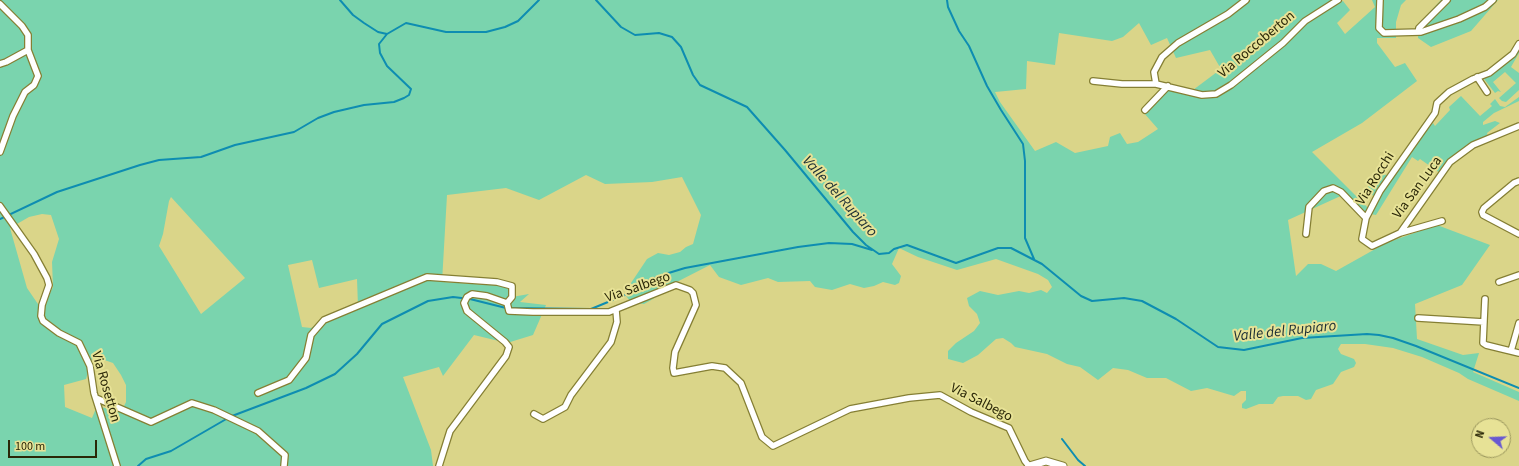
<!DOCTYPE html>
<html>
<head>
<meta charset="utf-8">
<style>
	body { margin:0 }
	#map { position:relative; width:1519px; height:466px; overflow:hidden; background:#dad589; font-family:"Source Sans 3",sans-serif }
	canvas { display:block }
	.north { position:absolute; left:1471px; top:418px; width:40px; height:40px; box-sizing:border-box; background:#e7e296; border:1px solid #9b975d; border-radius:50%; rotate:289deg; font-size:11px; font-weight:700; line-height:16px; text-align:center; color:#2a2707 }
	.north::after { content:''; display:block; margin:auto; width:14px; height:18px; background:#6858d1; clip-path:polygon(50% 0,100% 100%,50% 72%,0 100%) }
	.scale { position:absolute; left:8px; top:440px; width:89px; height:18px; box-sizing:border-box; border:2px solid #2a2707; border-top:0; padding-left:5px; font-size:12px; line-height:14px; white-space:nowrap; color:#2a2707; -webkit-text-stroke:3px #e7e296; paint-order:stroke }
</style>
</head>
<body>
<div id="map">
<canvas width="1519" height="466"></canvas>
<div class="north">N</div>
<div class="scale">100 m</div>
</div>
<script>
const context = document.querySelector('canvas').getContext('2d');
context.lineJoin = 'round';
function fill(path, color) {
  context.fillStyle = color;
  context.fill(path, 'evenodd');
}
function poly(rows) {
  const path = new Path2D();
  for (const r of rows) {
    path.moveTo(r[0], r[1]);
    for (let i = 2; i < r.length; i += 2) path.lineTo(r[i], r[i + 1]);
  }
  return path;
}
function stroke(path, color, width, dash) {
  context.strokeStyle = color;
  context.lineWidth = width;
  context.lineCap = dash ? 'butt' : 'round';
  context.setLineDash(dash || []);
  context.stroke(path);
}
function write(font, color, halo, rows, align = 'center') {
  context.font = font + ' "Source Sans 3",sans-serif';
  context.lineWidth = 4;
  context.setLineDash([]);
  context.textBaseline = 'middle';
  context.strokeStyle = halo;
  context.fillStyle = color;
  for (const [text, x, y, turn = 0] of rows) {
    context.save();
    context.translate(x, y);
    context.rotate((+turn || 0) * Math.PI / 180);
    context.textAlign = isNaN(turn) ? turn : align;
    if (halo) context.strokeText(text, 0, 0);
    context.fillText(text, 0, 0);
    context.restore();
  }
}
fill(poly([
	[0,0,1334,0,1335,3,1343,1,1350,10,1337,23,1345,34,1375,7,1372,0,1406,0,1401,5,1396,22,1396,38,1377,38,1377,43,1395,67,1405,63,1417,81,1362,123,1312,152,1368,208,1374,198,1368,186,1378,174,1388,175,1405,151,1407,153,1433,123,1435,126,1450,110,1449,107,1461,96,1480,116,1492,106,1490,104,1495,99,1500,106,1505,107,1519,97,1519,101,1494,113,1483,122,1483,125,1495,121,1500,123,1487,133,1488,138,1473,145,1440,173,1420,159,1418,161,1412,157,1376,215,1365,213,1345,194,1288,220,1296,276,1308,264,1321,264,1336,271,1386,243,1437,225,1490,245,1462,285,1415,304,1417,339,1463,355,1479,353,1473,372,1519,392,1519,401,1468,379,1459,373,1422,357,1393,348,1365,344,1341,344,1338,349,1341,354,1354,359,1356,363,1354,367,1341,372,1333,384,1316,390,1311,399,1306,400,1298,396,1283,396,1278,397,1273,404,1259,404,1246,409,1242,408,1242,404,1246,400,1246,391,1241,391,1234,396,1207,388,1191,391,1166,378,1147,378,1128,370,1113,368,1098,380,1080,367,1067,364,1047,354,1015,347,1011,343,1003,338,996,339,978,355,963,363,948,359,948,351,956,343,974,331,980,323,977,314,969,306,967,298,980,291,998,295,1019,291,1029,293,1041,290,1047,293,1052,287,1048,280,1038,274,996,259,957,270,918,257,899,248,892,264,901,276,899,283,895,285,883,282,874,286,864,288,850,284,832,290,815,287,810,281,778,282,768,278,741,285,719,277,710,265,665,288,653,299,644,304,631,302,626,296,631,283,647,259,658,253,669,255,680,252,686,247,693,244,701,215,682,177,652,182,605,184,586,175,539,200,506,188,447,195,442,282,506,286,512,297,529,294,520,302,546,305,533,335,507,343,474,335,443,376,439,367,403,377,431,450,433,466,0,466],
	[1139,23,1151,45,1167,38,1176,58,1210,50,1221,69,1189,93,1166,90,1144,113,1158,129,1138,142,1127,144,1120,133,1110,137,1108,146,1075,153,1056,142,1035,151,1000,102,995,92,1026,89,1027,61,1055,65,1059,33,1112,41,1123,37],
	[171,197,245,278,201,314,159,246,163,234,169,201],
	[42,214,51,215,59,239,52,262,53,287,46,301,40,307,27,288,10,228,29,217],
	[312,260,319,288,357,279,358,306,324,320,311,328,302,327,288,265],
	[93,356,113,363,121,375,126,385,126,402,121,412,97,406,92,418,65,407,64,385,86,379],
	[1441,0,1498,0,1471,31,1431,47,1418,38,1418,32,1420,23],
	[1517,51,1519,51,1519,53,1511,67,1519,73,1519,90,1506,102,1502,101,1499,98,1516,83,1505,72,1493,82,1501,92,1498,91,1495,93,1484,79,1505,64]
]), '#7ad4ae');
stroke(poly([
	[340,0,353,15,364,23,378,32,387,34,406,23,446,32,486,32,505,27,518,21,539,0],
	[596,0,621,27,635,35,659,33,672,37,681,47,693,75,700,85,747,107,785,150,853,232,866,245,879,254,889,253,894,249,907,245,956,263,998,248,1011,248,1042,264,1081,296,1092,301,1124,298,1142,301,1176,319,1218,347,1244,350,1302,338,1367,334,1379,335,1393,338,1416,346,1519,388],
	[947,0,948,7,959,31,969,46,987,86,1001,110,1023,144,1025,161,1025,238,1034,259],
	[0,219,57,192,140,165,159,160,201,157,235,145,294,132,318,118,334,112,364,105,394,102,404,98,409,95,411,89,387,66,380,53,379,44,387,34],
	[232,416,306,388,335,374,357,354,382,324,428,301,453,297,470,299,506,308,591,309,625,295,641,284,662,275,685,268,798,247,829,243,852,244,872,250],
	[1062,439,1078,460,1085,466],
	[138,466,146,459,171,451,228,418]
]), '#0e8db1', 2);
const minor = poly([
	[1380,0,1379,28,1384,33,1421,32,1459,19,1485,7,1493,0],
	[0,4,22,26,28,35,28,50,38,76,34,85,25,92,13,116,0,152],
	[1418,32,1419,28,1447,0],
	[0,64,6,62,28,50],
	[1477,77,1487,92],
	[1093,81,1122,84,1156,84,1202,95,1216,94,1231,85,1283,43,1305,21,1338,0],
	[1156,84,1154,72,1162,57,1178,43,1228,14,1246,0],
	[1145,110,1168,86],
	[1519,181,1514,183,1484,208,1482,212,1483,215,1519,234],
	[0,206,34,254,47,278,49,285,42,305,41,316,43,321,59,333,79,343,90,366,94,393,117,466],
	[1442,221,1400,233,1372,246,1362,239,1366,218,1380,191,1435,113,1437,103,1449,92,1473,79,1489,73,1513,54,1519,44],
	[1400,233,1450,162,1473,145,1519,126],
	[1306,234,1309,207,1324,191,1333,188,1341,192,1366,218],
	[1499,282,1519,275],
	[1485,299,1483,343,1486,345,1519,353],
	[1418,318,1484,322],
	[1511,351,1519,323],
	[258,393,289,380,306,358,311,335,324,320,427,277,497,282,512,286,512,297,507,303,509,311,533,312,609,312,676,285,690,290,693,293,696,305,675,352,673,368,674,373,712,366,725,368,741,383,762,437,773,446,850,409,909,398,940,395,971,412,1009,428,1025,461,1029,466],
	[96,398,151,422,192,403,214,410,258,431,285,455,284,466],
	[534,414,543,419,565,407,571,395,611,342,617,322,616,310],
	[439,466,450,431,506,356,509,347,505,342,467,311,464,303,467,297,472,294,487,296,507,303]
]);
const tertiary = poly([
	[1029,466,1046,461,1063,466]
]);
stroke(minor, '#857f34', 8);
stroke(tertiary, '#857f34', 9);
stroke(minor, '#fff', 5.5);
stroke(tertiary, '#fff', 7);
write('14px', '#2a2707', '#e7e296', [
	["Via Roccoberton",1257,45,-40],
	["Via Rocchi",1376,179,-58],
	["Via San Luca",1418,188,-54],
	["Via Salbego",638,288,-19],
	["Via Rosetton",105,387,74],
	["Via Salbego",981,403,27]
]);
write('italic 15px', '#1a2d34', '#e7e296', [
	["Valle del Rupiaro",839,197,48],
	["Valle del Rupiaro",1285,332,-6]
]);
</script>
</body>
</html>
